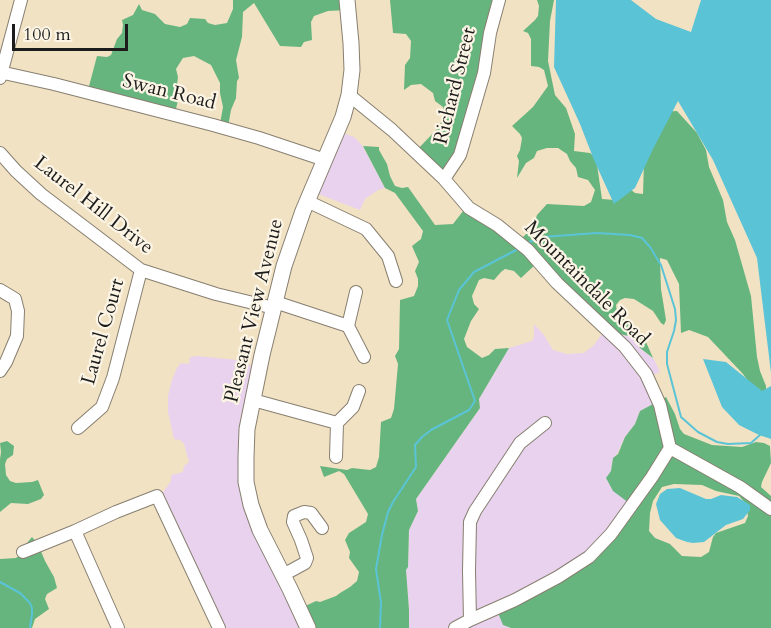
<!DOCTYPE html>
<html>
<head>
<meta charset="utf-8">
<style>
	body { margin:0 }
	#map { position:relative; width:771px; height:628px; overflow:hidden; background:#f2e2c4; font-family:Cardo,serif }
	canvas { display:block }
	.scale { position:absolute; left:12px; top:24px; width:116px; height:27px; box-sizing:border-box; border:3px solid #1c1c1c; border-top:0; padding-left:8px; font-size:18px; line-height:21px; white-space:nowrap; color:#1c1c1c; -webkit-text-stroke:4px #fcf5e5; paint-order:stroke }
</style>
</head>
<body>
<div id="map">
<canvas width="771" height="628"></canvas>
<div class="scale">100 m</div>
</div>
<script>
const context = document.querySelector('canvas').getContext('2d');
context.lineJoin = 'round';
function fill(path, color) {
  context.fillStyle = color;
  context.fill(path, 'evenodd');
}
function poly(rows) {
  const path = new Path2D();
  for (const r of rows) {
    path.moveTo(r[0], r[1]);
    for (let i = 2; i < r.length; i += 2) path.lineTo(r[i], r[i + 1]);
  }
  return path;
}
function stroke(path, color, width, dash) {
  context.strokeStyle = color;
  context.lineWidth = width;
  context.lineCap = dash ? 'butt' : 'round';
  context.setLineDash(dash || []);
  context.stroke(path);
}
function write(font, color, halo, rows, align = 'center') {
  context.font = font + ' Cardo,serif';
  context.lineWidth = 4.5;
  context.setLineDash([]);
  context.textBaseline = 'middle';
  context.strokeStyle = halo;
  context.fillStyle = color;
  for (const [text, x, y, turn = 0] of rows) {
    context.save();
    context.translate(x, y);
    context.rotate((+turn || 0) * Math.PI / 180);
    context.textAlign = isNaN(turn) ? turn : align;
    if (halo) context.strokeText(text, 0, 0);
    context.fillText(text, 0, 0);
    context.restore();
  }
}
fill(poly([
	[337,131,354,137,362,145,385,188,378,190,365,199,360,210,310,191],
	[534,324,544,335,553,350,567,354,584,353,594,345,604,331,633,337,640,348,654,359,660,372,649,377,659,401,640,411,635,424,625,437,617,454,613,458,611,471,629,503,613,531,503,625,511,628,409,628,409,610,406,570,408,567,409,530,418,511,416,499,480,408,479,399,509,348,532,341,534,336],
	[197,356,237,360,245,364,258,367,246,482,309,628,219,628,159,498,171,481,171,475,183,472,184,466,189,462,184,444,180,440,174,439,168,412,168,396,172,380,177,368,181,363,189,364,190,357]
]), '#e8d2ee');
fill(poly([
	[233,0,347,0,347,10,328,11,314,16,311,22,312,40,304,42,301,47,280,46,254,3,243,12,242,37,236,60,239,78,237,81,236,98,231,110,228,127,220,124,223,107,220,93,220,83,211,65,194,56,183,58,176,69,178,77,177,85,180,92,175,113,88,90,97,56,107,57,111,55,117,39,122,33,123,25,122,20,133,15,139,4,142,10,155,14,165,24,180,27,187,24,190,18,205,19,208,23,215,25,227,23,233,9],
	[390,0,498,0,461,151,445,177,416,151,437,129,445,116,443,107,435,101,433,93,421,84,411,85,404,90,405,65,410,58,411,41,406,34,393,33],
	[537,0,554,0,550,21,548,61,555,95,566,108,575,134,574,151,590,153,596,158,602,199,615,200,629,188,635,193,643,194,645,129,655,112,677,111,697,133,706,150,709,167,723,200,727,222,735,240,751,296,757,357,760,371,766,386,766,395,755,391,743,374,708,337,689,330,681,333,679,284,667,260,660,258,661,289,666,320,664,325,661,323,653,311,634,299,625,298,620,300,616,305,617,312,646,342,653,358,640,348,633,337,615,333,537,263,521,278,514,271,505,269,501,272,494,280,484,278,479,280,472,296,474,304,479,309,471,321,464,339,467,347,482,358,489,355,495,349,509,348,479,399,480,408,416,499,418,511,409,530,408,567,406,570,409,610,409,628,309,628,299,609,316,601,320,602,336,596,340,593,350,587,357,581,359,572,349,558,350,552,345,540,349,533,366,522,368,514,344,474,339,471,324,477,320,466,347,470,352,468,370,470,376,467,379,457,381,422,391,418,394,409,398,364,395,356,399,349,400,300,414,296,418,286,418,279,415,271,419,262,412,246,421,239,423,231,395,193,385,188,363,146,379,147,379,150,387,164,390,176,395,186,402,188,408,187,435,225,453,224,467,206,519,241,533,227,537,215,547,204,584,206,591,202,595,190,588,180,578,177,576,168,570,161,567,154,558,148,547,148,537,151,534,158,526,163,517,178,519,161,517,156,520,150,522,138,520,134,512,126,533,107,548,86,544,70,539,67,531,66,531,39,528,33,523,31,535,20,538,16,539,6],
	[666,397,675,414,680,429,684,434,712,445,742,447,756,442,764,443,770,446,771,463,762,482,761,487,771,496,771,628,511,628,503,625,496,608,590,556,629,503,613,491,606,478,611,471,613,458,618,454,625,437,635,424,640,411],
	[674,484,702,485,716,491,739,496,746,504,748,516,745,523,716,533,713,537,709,552,701,557,682,556,670,544,655,538,649,531,650,513,653,501,662,487],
	[7,441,14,446,13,455,7,459,5,464,6,475,10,481,16,483,32,482,38,480,44,495,41,499,28,504,11,503,0,512,0,459,1,452,0,443],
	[32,537,38,544,45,561,54,577,57,588,47,594,45,599,49,609,35,619,32,628,0,628,0,559,16,558,22,553,21,550]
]), '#67b57e');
fill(poly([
	[556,0,631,0,656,19,691,32,701,0,771,0,771,373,757,258,713,160,678,101,653,149,635,188,614,204,594,160,580,124,554,67],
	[703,359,726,362,762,391,771,386,771,439,759,435,739,425,722,407],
	[680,488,706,499,711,499,721,495,737,497,750,505,750,510,743,519,726,525,704,542,693,543,687,542,676,538,660,520,656,504,660,494,667,489]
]), '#5ac4d6');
stroke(poly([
	[527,243,542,237,597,233,630,235,642,238,650,247,661,265,675,309,676,320,674,331,667,352,667,364,681,417,698,432,717,442,728,444,751,443,760,435],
	[0,582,20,593,30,603,32,608,32,614,30,628],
	[380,628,381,603,376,569,382,535,388,512,393,502,416,467,415,445,422,437,431,430,469,410,475,401,447,320,459,290,474,272,520,248]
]), '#5ac4d6', 2);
const minor = poly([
	[0,72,54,84,213,125,259,138,325,160],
	[0,78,21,0],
	[349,95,392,130,444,179,469,208,497,225,528,250,557,283,625,347,646,374,660,405,670,448,740,487,771,509],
	[0,153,16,171,41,194,141,270,216,294,274,308],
	[444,179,460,155,484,73,490,33,499,0],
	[307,201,366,229,388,256,396,281],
	[0,290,15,299,18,311,17,336,6,362,0,371],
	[275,302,348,326,364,357],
	[348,326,356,292],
	[253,400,337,423,336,457],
	[337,423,353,407,359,391],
	[78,428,102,407,113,378,141,270],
	[75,531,118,628],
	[23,552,75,531,116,512,157,496,219,628],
	[283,575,305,563,307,558,301,540,293,522,294,516,304,512,311,513,322,528],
	[470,620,469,571,470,522,475,511,520,443,545,423],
	[455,628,470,620,515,600,558,577,589,557,611,534,652,477,670,448]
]);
const major = poly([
	[308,628,290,589,260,530,251,505,246,482,246,457,247,429,262,355,284,266,303,211,343,117,349,95,352,70,351,43,347,0]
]);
stroke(minor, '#877f70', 14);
stroke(major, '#877f70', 17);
stroke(minor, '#fff', 12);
stroke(major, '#fff', 15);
write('20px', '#1c1c1c', '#fcf5e5', [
	["Richard Street",456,86,-76],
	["Swan Road",169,93,14],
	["Laurel Hill Drive",93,206,38],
	["Mountaindale Road",586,284,45],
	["Pleasant View Avenue",255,311,-76],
	["Laurel Court",104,332,-74]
]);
</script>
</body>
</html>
